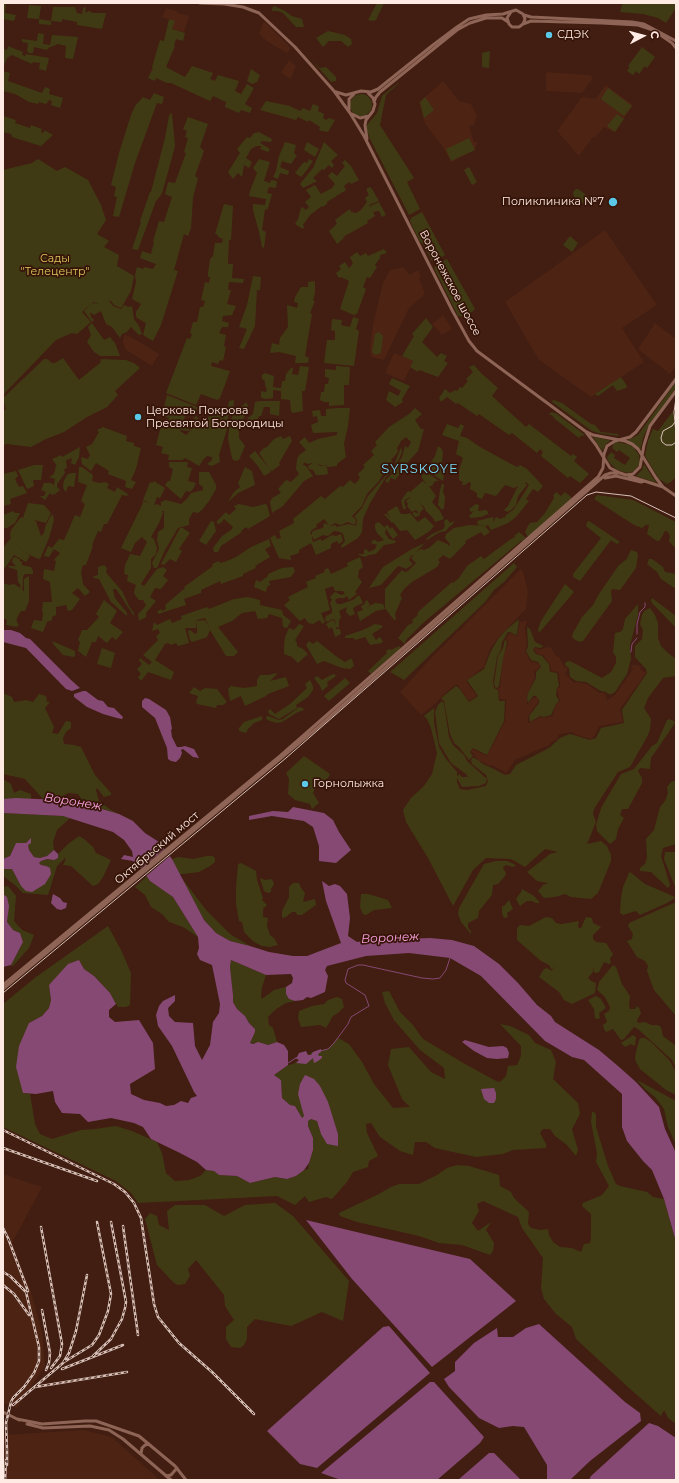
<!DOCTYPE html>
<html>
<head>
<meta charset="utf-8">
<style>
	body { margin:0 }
	#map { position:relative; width:679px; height:1483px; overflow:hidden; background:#411e11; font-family:Montserrat,sans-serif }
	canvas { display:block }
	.frame { position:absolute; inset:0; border:4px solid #ffebe4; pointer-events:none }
	.north { position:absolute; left:623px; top:16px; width:40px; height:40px; -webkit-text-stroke:3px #361408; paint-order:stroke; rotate:84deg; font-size:11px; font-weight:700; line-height:16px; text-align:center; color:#ffebe4 }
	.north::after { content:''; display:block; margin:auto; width:14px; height:18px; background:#ffebe4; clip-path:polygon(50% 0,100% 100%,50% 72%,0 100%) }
</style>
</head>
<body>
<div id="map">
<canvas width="679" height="1483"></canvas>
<div class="frame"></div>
<div class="north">С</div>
</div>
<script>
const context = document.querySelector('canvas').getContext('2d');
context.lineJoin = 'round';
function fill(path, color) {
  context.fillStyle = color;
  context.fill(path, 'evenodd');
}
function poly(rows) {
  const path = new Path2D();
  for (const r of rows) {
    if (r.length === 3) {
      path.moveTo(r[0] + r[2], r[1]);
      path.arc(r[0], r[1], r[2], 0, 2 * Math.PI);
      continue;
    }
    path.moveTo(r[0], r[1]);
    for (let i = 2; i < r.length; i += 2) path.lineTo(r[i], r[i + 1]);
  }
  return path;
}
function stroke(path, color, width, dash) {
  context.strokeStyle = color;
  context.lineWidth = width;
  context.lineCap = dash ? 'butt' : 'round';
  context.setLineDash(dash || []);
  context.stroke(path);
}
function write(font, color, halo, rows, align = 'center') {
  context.font = font + ' Montserrat,sans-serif';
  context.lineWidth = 3.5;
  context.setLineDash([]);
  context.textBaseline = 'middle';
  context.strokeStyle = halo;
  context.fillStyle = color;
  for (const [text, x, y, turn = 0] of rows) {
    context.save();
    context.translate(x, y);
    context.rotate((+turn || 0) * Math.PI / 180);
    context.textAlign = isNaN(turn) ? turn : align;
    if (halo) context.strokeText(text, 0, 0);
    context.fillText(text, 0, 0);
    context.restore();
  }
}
fill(poly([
	[166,8,177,11,177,13,189,16,184,32,172,29,174,21,162,17],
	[265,22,291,48,287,53,268,42,259,34,263,23],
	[289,60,296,66,291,79,281,73],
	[546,72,590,75,593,78,582,93,546,91],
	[443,81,459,101,471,104,477,116,474,125,469,126,474,142,477,142,476,147,473,151,451,162,443,147,425,124,419,102],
	[606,85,633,105,614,132,604,127,595,138,593,137,579,156,557,131,582,97,595,99],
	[605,230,657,305,622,328,644,362,591,397,539,360,505,302],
	[403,267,410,275,418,270,421,276,419,278,425,294,409,308,384,360,371,357,370,348,373,324,383,283,390,270],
	[443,315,452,329,442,335,432,324],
	[655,323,676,339,676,366,670,374,638,349],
	[124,334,140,342,159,354,152,366,126,350,123,342],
	[394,353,413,361,404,381,385,373],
	[521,569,523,572,528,591,526,609,498,638,490,649,484,667,466,681,477,696,469,701,457,684,446,692,435,704,421,715,400,692,431,658],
	[525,621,527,621,525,628,527,647,525,650,530,661,539,664,540,667,534,672,535,677,527,695,527,705,533,698,538,698,538,702,528,716,528,723,541,717,543,718,553,716,555,707,558,702,560,702,557,689,560,687,559,673,557,671,554,672,551,670,550,664,543,655,538,654,534,649,536,648,539,650,547,647,551,648,557,657,559,657,565,668,567,667,567,672,565,673,574,683,577,682,587,684,600,693,605,693,607,700,615,695,633,669,631,667,632,665,638,665,641,667,640,669,646,673,620,709,623,722,599,726,595,735,591,739,576,735,572,732,559,734,557,739,550,743,550,744,547,747,546,746,515,760,506,773,494,766,488,765,478,760,471,751,472,749,487,756,505,721,506,700,500,699,498,688,500,688,503,657,508,643,506,638,510,633,517,636,520,622],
	[3,1174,42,1187,12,1243,31,1292,42,1332,45,1366,17,1408,3,1403],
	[84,1430,112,1437,160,1480,3,1480,3,1435]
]), '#4d2314');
fill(poly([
	[3,3,6,3,5,13,16,15,14,21,3,19],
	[377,3,384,3,376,20,373,21,368,20],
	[624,3,676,3,676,8,666,23,658,18,643,14,620,12,622,5],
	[29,5,41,6,39,19,51,21,53,7,75,7,77,13,82,14,83,8,86,7,85,13,89,11,93,13,106,13,102,29,77,25,77,22,62,19,62,22,51,21,51,25,39,24,39,19,27,18],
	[274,6,285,11,292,16,302,19,304,27,296,27,283,13,278,11,272,11,272,8],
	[169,19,175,21,172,29,185,33,183,41,176,39,174,45,175,46,166,67,185,77,192,66,213,73,210,79,215,81,218,75,239,81,235,91,241,94,247,84,254,88,245,104,252,108,250,113,241,110,239,113,225,107,226,102,213,96,210,101,171,83,167,83,156,78,155,81,148,78,153,68,152,67,160,40,164,41],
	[328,31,345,35,351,39,352,44,348,47,341,41,329,41,323,47,316,38],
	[38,33,44,34,43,44,50,45,52,35,78,37,73,59,65,58,66,46,58,44,48,48,47,50,34,47,33,53,29,53,27,51,28,43,22,42,22,39,37,41],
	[8,46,23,52,22,55,25,56,26,54,49,58,46,71,39,69,40,63,33,62,32,64,12,55,7,58,3,68,3,48,7,50],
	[642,47,655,57,647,68,645,66,639,74,636,71,633,75,627,71,630,67,628,66],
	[490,51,489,68,482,67,482,53],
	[311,59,320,68,326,67,336,77,336,81,331,82],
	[251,69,260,75,257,82,252,84,247,81],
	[3,71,10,73,8,81,42,93,45,87,50,89,49,94,63,98,60,108,51,105,52,101,49,100,46,104,39,102,38,104,29,102,15,94,3,91],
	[398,83,399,83,386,95,380,125,414,178,407,182,420,209,409,215,370,139,367,131,367,125,377,113,382,96],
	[608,88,632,106,624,116,601,99],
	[154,93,164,97,162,104,157,103,135,163,119,217,113,216,117,197,114,196,116,187,111,185,119,153,131,115,135,106,143,97,150,100],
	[361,105,11],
	[425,97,434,110,424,118,420,102],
	[266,101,290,106,300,111,303,108,310,111,313,104,318,106,319,107,318,111,324,114,323,118,326,120,329,118,335,120,328,132,322,131,319,130,320,127,309,120,308,122,298,117,296,120,260,110],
	[171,113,172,114,175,145,174,150,163,190,161,195,156,201,138,250,132,249,141,222,140,221,150,192,151,192,165,138,169,116],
	[617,114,624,119,615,132,607,126],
	[3,116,16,120,15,123,30,128,31,125,42,129,41,132,43,133,44,131,46,131,53,135,41,146,12,137,11,134,3,132],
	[188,117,208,124,200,147,204,151,195,176,198,178,193,198,191,228,188,236,184,234,174,270,178,271,161,325,153,341,143,335,146,323,137,318,136,316,136,312,141,304,132,299,136,282,135,275,137,267,143,269,144,267,153,269,156,264,140,258,142,251,151,254,154,242,153,241,159,221,164,222,172,197,165,194,168,182,175,183,186,153,184,152,188,138,185,137,187,131,183,129],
	[259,132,272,139,271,142,262,141,260,143,270,149,268,152,260,149,262,146,256,146,251,149,246,158,252,162,249,168,244,165,242,177,238,173,233,179,228,172,240,153,237,149,247,137,250,138,254,133],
	[469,138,475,150,451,161,446,149],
	[285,142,296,145,294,153,297,155,291,164,282,161,280,167,289,171,288,175,280,173,278,179,273,177,276,171,279,156],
	[307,142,319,149,315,157,304,150],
	[324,142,338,155,331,161,334,165,332,168,329,165,324,170,322,169,313,178,317,181,303,188,300,184,313,168],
	[38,159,57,171,65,167,88,180,101,205,106,220,97,234,109,241,104,247,119,255,117,266,134,276,131,291,121,308,114,305,111,301,103,300,109,301,113,306,121,309,124,305,129,307,132,306,134,319,139,326,142,334,139,335,131,327,127,332,122,334,120,338,112,327,106,324,101,311,94,315,90,312,91,317,94,320,92,322,84,311,92,303,99,304,93,302,82,312,91,322,77,334,72,333,56,340,4,394,3,393,3,170,32,163],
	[259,159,270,162,264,181,270,183,271,180,277,181,276,188,269,187,267,193,272,194,269,205,267,210,265,209,262,230,266,232,264,248,262,247,259,232,253,210,253,204,265,205,266,199,249,196,250,191,257,173,253,168],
	[309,159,313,161,307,170,301,177,295,173,303,163,305,162,307,163],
	[345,160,351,166,359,180,351,184,349,182,344,186,346,190,327,202,327,204,323,207,322,206,310,215,303,225,304,227,303,229,295,224,298,219,301,208,302,207,306,210,309,207,305,202,311,197,306,190,315,185,321,194,332,188,335,184,328,176,332,172,337,176,345,166,342,163],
	[469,167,477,182,472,185,464,170],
	[370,187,372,189,379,201,369,205,371,208,370,206,379,202,386,215,382,217,379,211,373,212,375,216,367,221,368,223,343,237,344,238,337,244,329,231,337,224,335,220,347,211,350,209,351,212,356,213,361,210,367,202,365,198,369,195,366,189],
	[576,189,578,189,589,197,589,199,588,203,584,204,574,197,573,192],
	[224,204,233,206,231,240,229,240,228,264,233,264,232,278,244,279,243,283,229,282,228,290,231,290,227,304,236,306,232,315,223,316,222,321,229,323,228,327,222,327,219,333,226,335,224,346,226,347,223,361,220,360,218,364,212,362,211,366,230,371,220,398,217,400,201,394,196,405,166,393,187,338,190,339,192,334,190,333,193,322,197,322,200,307,203,307,205,301,201,300,205,282,209,283,210,277,208,277,208,273,210,259,213,256,215,243,222,243,223,239,218,237,218,235,215,234],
	[422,212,445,255,433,262,432,261,423,244,420,242,410,221,411,218],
	[570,236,578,243,572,252,563,245],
	[384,249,387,253,380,255,380,258,375,265,377,267,370,278,367,277,363,287,366,289,357,314,354,314,356,316,340,309,349,281,341,277,339,278,336,273,341,269,339,266,345,262,349,268,353,264,350,257,357,252,360,256,366,253,368,256],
	[447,259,475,309,472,312,464,317,458,316,434,268,437,264],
	[253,276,261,277,260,290,257,290,255,326,244,349,239,348,247,329,239,327,247,305],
	[315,281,315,293,313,301,315,301,310,313,312,314,305,356,309,358,308,363,295,363,296,356,279,352,270,353,272,343,279,345,280,338,288,327,287,305,297,308,298,303,294,302,295,297,301,287,308,287,308,282],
	[353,317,359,319,356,329,359,331,354,366,324,363,327,340,335,340,335,331,331,330,332,319,342,320,341,325,350,327],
	[426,318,433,327,422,342,437,357,441,353,447,356,444,361,448,363,438,377,419,370,418,372,410,367,413,361,402,356,414,336,412,334],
	[92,323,104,340,110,337,115,343,120,356,100,356,94,352,87,342,91,335,88,327],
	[379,332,383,336,381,353,375,355,372,352,375,334],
	[63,358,79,380,100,363,101,359,126,360,134,363,140,368,115,391,118,395,107,407,87,417,64,432,46,439,31,447,7,444,3,445,3,411,6,409,3,398,44,359,47,359,52,363,55,363],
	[474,365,481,373,498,388,492,396,504,407,526,427,529,424,571,456,573,454,577,457,574,461,589,474,580,483,570,476,568,478,541,456,543,452,540,449,537,453,512,433,509,435,479,414,477,416,458,403,456,404,447,397,441,402,439,398,445,389,450,393,455,390,457,391,460,387,462,388,468,381,466,379,473,372,469,367],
	[300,366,309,367,305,391,302,391,303,411,293,413,291,411,290,400,281,399,281,391,273,390,273,398,266,399,261,398,261,391,266,392,267,390,265,385,265,381,262,379,262,375,265,373,274,376,273,387,281,388,282,381,285,381,286,374,291,368,293,368,292,374,298,375],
	[336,366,350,367,349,385,344,385,344,405,329,406,329,402,324,402,320,400,321,392,324,392,325,384,328,384,329,378,325,377,325,369,336,370],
	[621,377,627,386,626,388,617,391,613,385,598,396,595,394],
	[392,378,410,386,402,399,403,402,395,407,386,400,389,391,398,396,401,391,389,384],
	[676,382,676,388,648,427,643,438,640,451,626,441,638,435],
	[167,395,197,407,197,411,188,409,182,424,190,426,189,431,181,430,180,431,186,435,190,431,194,418,196,416,198,418,198,422,203,422,207,417,213,416,219,411,225,411,228,408,229,401,234,400,233,412,228,416,228,426,219,455,220,462,212,466,209,465,207,464,212,460,212,457,207,456,203,460,199,466,189,460,184,458,183,460,168,460,169,455,161,453,163,447,156,445,161,426,165,427,169,418,162,415],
	[554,400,562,403,591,424,595,425,601,432,618,434,619,436,598,433,592,431,552,402,552,401],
	[260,401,280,401,279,416,270,414,270,407,264,407,261,416,259,416,256,424,247,422,248,418,253,414,255,402],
	[246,402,248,406,248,411,240,424,239,431,239,438,245,446,239,460,234,461,232,458,228,439,229,428,232,417],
	[337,408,350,408,348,426,344,444,346,457,337,464,337,466,328,467,326,465,320,465,316,463,320,466,325,465,327,467,328,474,323,475,316,475,313,470,309,469,308,466,313,463,307,464,304,462,303,465,306,466,313,476,304,481,283,506,272,513,270,502,272,498,281,493,278,489,286,480,291,482,299,474,296,469,297,459,299,455,306,450,299,442,305,437,309,443,318,439,337,435,337,432,313,433,311,425,318,422,317,416,313,417,312,411,320,410,321,416,326,416,326,409],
	[415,408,422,414,415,420,421,429,424,429,418,451,399,472,400,474,395,480,391,478,388,483,385,481,400,465,399,462,402,457,405,446,408,448,411,442,406,437,400,442,400,443,397,448,398,452,391,460,393,463,391,466,383,474,379,481,367,494,362,506,352,516,356,520,355,525,348,522,341,525,335,523,332,525,329,525,324,519,316,525,317,527,313,529,310,533,312,535,312,532,315,530,323,528,324,523,332,526,335,525,337,527,340,526,349,524,356,526,357,520,355,517,355,516,362,508,368,496,394,466,401,447,402,452,396,466,386,477,370,503,363,519,362,532,358,538,342,548,341,546,345,541,343,534,340,532,334,531,328,536,323,535,314,540,312,536,312,540,314,542,320,539,322,541,332,535,336,536,341,534,343,541,339,544,337,541,331,544,331,548,316,555,311,543,299,550,299,553,290,556,291,560,279,558,270,538,275,535,277,539,281,538,279,531,294,523,293,519,321,496,325,499,340,486,343,487,350,480,355,484,360,478,358,474,365,467,363,465,374,455,371,451,377,445,375,442,389,427,409,414],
	[673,411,676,438,676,477,671,482,667,484,659,479,645,456,648,441,653,429,658,431],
	[552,412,557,414,585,435,583,436,582,435,579,438,555,419,552,415,549,415,550,413],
	[447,424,458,428,461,424,464,426,460,436,467,438,480,447,515,466,518,467,520,465,527,469,543,486,538,492,533,489,526,499,529,501,516,517,508,523,491,530,488,525,491,524,486,526,478,525,477,521,493,517,494,523,495,518,497,517,499,519,506,517,505,516,514,509,529,485,526,482,523,484,525,483,527,485,518,496,516,505,511,510,507,512,504,510,508,506,518,486,514,488,505,485,496,496,485,493,482,499,477,497,477,493,470,489,471,483,469,482,465,485,462,485,463,482,459,480,459,470,463,458,456,454,459,441,442,435],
	[103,427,127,436,126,441,134,443,134,446,141,448,136,469,131,480,136,482,132,489,125,487,126,481,108,474,109,471,96,463,91,471,82,464,81,457,88,459,90,455,86,447,92,444,99,432,97,430],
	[281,436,283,439,290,436,292,441,279,463,280,465,272,471,270,469,271,472,264,476,258,466,249,456,255,451,269,468,259,453,265,447,266,448,274,439],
	[593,437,609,440,610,441,606,444,602,451],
	[618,442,630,445,634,448,639,455,640,464,634,471,628,473,620,471,616,469,608,461,607,457,611,452,615,455,614,458,625,465,630,458,619,450,617,452,612,448,614,443],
	[438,446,441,448,443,452,441,472,444,475,443,481,426,470,435,456],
	[80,447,79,457,75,465,71,463,72,458,66,460,67,468,64,469,65,473,57,484,57,487,60,490,55,494,52,495,50,493,45,500,40,496,44,496,46,492,41,490,44,483,51,483,54,485,55,479,49,477,54,474,56,466,57,466,52,459,61,455,62,457],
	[169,462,188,462,187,467,192,468,188,481,196,483,193,489,190,492,186,491,181,499,165,485,168,481,170,481,173,469,169,467],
	[644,464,653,478,657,483,636,476,642,470],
	[34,465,43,465,41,480,33,480,34,486,27,489,18,470],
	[79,467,82,467,93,475,92,481,99,483,105,482,109,484,107,488,115,492,117,487,128,494,127,496,122,495,107,524,104,524,101,532,98,531,92,545,93,546,86,565,83,565,81,572,83,584,90,592,85,596,78,588,72,593,80,599,72,610,68,611,66,605,56,607,56,615,52,617,52,620,47,622,43,632,31,628,34,620,42,621,43,613,42,611,43,602,52,602,50,582,43,579,44,569,54,571,56,561,54,560,60,553,54,549,49,557,44,556,48,546,52,548,59,539,64,540,75,515,80,517,85,504,81,501,87,485,78,482],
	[245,467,252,471,255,485,238,493,228,502,234,492,240,487,238,483],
	[16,471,18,476,15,479,19,487,23,486,27,493,10,499,11,504,3,506,3,474],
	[199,472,209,472,216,485,216,489,209,501,202,510,198,513,193,512,189,519,189,525,178,528,165,550,157,568,154,568,152,563,159,549,157,540,158,532,164,528,164,511,162,511,163,513,159,523,151,537,154,539,157,548,156,554,151,559,151,568,141,584,144,586,157,569,163,567,167,570,163,576,168,580,161,589,155,588,150,597,156,601,146,613,146,617,139,621,138,614,143,609,146,605,143,600,139,600,135,595,134,592,136,585,127,581,128,575,124,574,125,565,130,554,140,556,147,542,142,537,135,543,131,552,121,548,143,503,142,501,150,503,143,500,150,482,152,483,154,481,165,488,160,498,157,497,154,505,157,504,161,506,161,502,166,500,181,504,187,499,191,493,203,490,203,487,199,484],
	[72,473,76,473,74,487,68,486,66,492,64,490,63,486,64,480,68,474],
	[425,473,429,474,439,481,435,481,432,486,429,486,436,496,432,502,440,511,444,519,435,522,433,518,425,510,425,508,419,502,424,509,421,511,419,516,415,517,412,513,415,512,418,514,418,512,416,510,412,512,407,506,408,504,406,501,411,497,408,498,405,500,404,502,406,508,404,510,403,508,401,501,407,492,409,491,413,496,410,492,423,481,427,485,422,478,421,476],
	[442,484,444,484,443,492,445,497,444,508,442,510,438,505,440,490],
	[556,492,561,496,565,492,571,497,571,499,528,537,525,532,528,526,530,523,537,522,545,513,554,498,553,496],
	[597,495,633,500,676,522,676,549,669,541,670,536,667,531,665,531,660,540,657,541,647,534,649,525,646,525,642,528,634,525,594,499],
	[28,503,44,505,51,513,46,523,31,519,36,521,41,536,44,533,45,527,50,517,53,514,54,520,49,538,40,559,36,558,28,554,12,541,30,556,26,562,14,555,5,568,3,567,3,548,10,539,11,540,10,534,11,530,21,517,23,518],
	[239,504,253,507,265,504,267,505,270,516,248,529,246,527,241,531,242,532,221,546,218,552,214,552,213,548,222,536,231,530,233,527,224,519,221,523,217,524,217,521,226,512,229,515,236,509,234,506],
	[476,504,479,505,478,511,486,510,488,512,488,514,481,517,470,518,469,516,474,511,471,512,469,509],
	[397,506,401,514,407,514,410,513,418,522,425,517,434,526,430,531,415,540,407,530,400,531,393,522,392,523,384,514,387,514,391,519,387,512],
	[13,511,15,513,20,513,15,523,7,528,3,528,3,515],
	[447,519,450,523,454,521,453,524,449,527,446,531,440,532,427,540,426,539,432,534,443,529,445,526,444,521],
	[211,521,214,522,216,531,206,545,199,541],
	[588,521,589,521,620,542,617,544,611,540,580,581,573,577,573,574,601,538,587,527,586,525],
	[378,522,380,523,385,528,385,526,388,525,390,529,392,527,398,535,393,539,386,529,385,533,389,539,396,541,395,543,384,545,376,554,369,555,365,557,359,555,358,554,364,554,364,550,366,549,369,552,375,549,377,545,371,543,373,540,375,540,378,542,384,540,377,533,375,528,375,524],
	[469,525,485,526,490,532,484,536,481,532,465,541,466,543,450,559,443,555,438,560,440,562,437,567,412,582,404,589,400,595,402,598,395,614,396,620,394,620,385,608,385,589,402,570,405,572,408,571,416,563,411,558,414,555,411,556,409,560,413,564,406,569,399,566,397,567,381,585,369,588,383,567,412,549,425,543,416,552,421,549,424,550,429,548,438,540,447,544,449,546,450,544,445,538,446,534,454,528],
	[180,528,183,528,190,533,179,549,182,551,176,562,170,559,164,565,161,564],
	[519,532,526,538,522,541,521,541,423,623,406,640,405,644,398,638,408,625,413,623,412,620,417,616,418,612,452,582,453,583,459,578,467,566,481,556,484,559,511,539,515,537,518,539,514,536],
	[269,539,271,546,265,549,270,557,255,566,256,568,243,574,243,576,221,584,220,581,201,590,201,593,184,599,186,605,164,612,159,614,157,612,161,609,162,611,166,609,165,605,185,588,184,587,213,566,212,564,219,561,220,563,227,561,236,557,251,547],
	[631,550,637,552,638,555,636,568,620,590,612,589,611,592,612,601,583,641,579,642,574,639,572,637,573,633,582,617,593,605,599,594,619,565,627,559,628,556],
	[16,557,18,559,20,559,20,562,22,561,22,565,31,567,33,571,33,574,25,574,23,576,23,586,22,587,23,591,24,591,24,579,29,576,29,601,25,611,21,611,16,620,17,620,17,623,19,624,17,627,6,625,7,620,3,618,3,583,9,585,14,584,19,587,19,590,20,586,21,586,18,582,17,570,8,567,9,566,16,566,12,562,13,558],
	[360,557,363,567,359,570,358,577,362,582,355,592,357,594,349,600,347,596,344,598,338,598,335,600,337,604,341,604,353,600,359,595,363,603,354,607,353,609,355,614,350,616,346,612,347,607,339,611,341,617,339,621,339,628,336,627,336,629,340,629,341,634,335,637,332,627,329,629,326,624,332,620,334,621,336,625,335,620,332,619,327,622,325,619,326,616,332,613,332,609,330,603,332,600,330,597,335,592,341,595,345,594,343,591,335,591,333,586,325,589,330,610,321,613,325,622,322,624,320,620,313,624,308,623,305,618,300,621,284,605,290,600,288,597,308,587,306,582,316,578,315,576,325,572,324,570,328,568,331,574,348,566,347,563],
	[649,559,652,559,663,567,665,572,676,574,676,589,661,579,657,572,647,564],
	[514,563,517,567,504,582,494,590,485,602,404,680,390,672],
	[104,565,107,568,106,572,108,575,122,591,129,606,134,613,134,616,116,589,113,589,113,590,115,598,127,613,127,616,111,602,99,579,93,578,94,576,98,575,98,567],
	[293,567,295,571,291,577,269,581,270,585,267,587,266,592,254,587,256,580,260,582,268,576,268,574,282,568],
	[565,584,574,592,539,633,538,629,541,621],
	[248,597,260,600,260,605,282,610,283,615,291,621,287,628,283,627,282,618,269,614,267,618,258,619,255,611,242,613,232,621,218,627,238,652,234,656,226,656,210,630,207,637,205,638,192,642,190,640,188,631,190,630,195,634,197,633,197,621,205,620,210,629,205,618,197,620,196,628,185,628,189,643,178,646,176,643,171,645,168,643,165,644,155,660,174,672,171,680,148,672,141,681,138,677,141,674,137,669,142,664,139,660,140,658,149,665,152,662,143,655,158,640,156,636,160,633,158,629,152,631,154,622,157,625,170,619,172,623,182,619,181,616,207,607,209,609,234,599],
	[652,598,676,616,676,628,652,603,651,600],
	[104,600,117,611,110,623,123,632,116,640,112,637,107,643,98,636,96,642,92,642,86,657,78,651,80,642,78,640,82,630,87,630,99,617,96,614],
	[367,600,370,605,365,608,375,603,383,604,385,609,376,611,360,621,357,612,363,610,361,606,365,604,365,602],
	[638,604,638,615,630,645,631,659,627,674,615,692,612,694,608,694,606,692,601,691,586,682,576,681,570,677,569,668,565,665,566,662,570,661,602,678,611,672,616,663,616,657,613,652,615,633,620,632,623,629,625,619],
	[650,608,655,615,658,623,658,638,661,646,668,653,676,659,676,676,663,678,648,698,644,708,651,719,650,730,647,737,630,767,618,772,594,809,593,814,596,822,587,844,601,841,607,846,611,855,611,861,598,893,591,899,571,897,565,894,555,897,544,898,538,891,543,885,548,883,537,881,527,872,550,854,558,852,545,849,525,867,511,859,486,858,473,870,453,906,428,858,406,822,403,810,411,798,424,786,432,774,437,753,431,728,427,719,424,716,434,708,434,723,439,747,446,759,457,772,457,777,459,774,462,777,468,777,466,774,451,763,439,743,435,712,438,705,442,701,444,704,449,737,453,745,464,755,467,761,487,779,486,783,479,786,462,787,457,778,457,782,460,789,467,790,486,786,488,781,486,775,472,764,471,761,472,758,475,758,483,764,494,769,505,775,510,774,516,765,549,748,560,738,570,734,590,740,596,738,601,728,624,723,622,710,647,673,646,669,635,657,635,646,642,639,643,630,640,624,642,615,644,611],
	[518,620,519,621,517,634,516,635,510,632,508,632,502,642,501,649,497,657,493,681,494,688,498,690,499,701,505,701,504,721,487,755,473,748,470,752,473,756,469,760,459,747,454,743,450,734,444,701,441,698,456,686,459,688,469,702,478,696,467,680,484,669,491,651,498,639,506,630],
	[299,624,304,626,295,640,297,643,297,646,303,649,308,654,298,663,292,657,284,654,284,646,285,637,289,628,294,630],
	[375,624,381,625,383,627,372,634,376,640,380,637,383,641,382,643,370,645,365,637,355,640,354,638,345,638,345,636,363,630],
	[527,627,530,629,535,642,543,646,541,648,535,647,533,650,536,654,542,656,549,664,550,672,557,673,559,686,557,688,556,695,559,701,556,704,551,715,544,717,540,716,530,722,529,716,539,703,539,700,536,696,533,696,528,703,527,699,528,693,536,678,536,672,541,667,538,662,531,660,526,651,528,647],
	[505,639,507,643,503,659,499,686,497,688,495,687,494,683,498,656,503,648],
	[52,641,75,651,75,656,74,657,63,655,54,645],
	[309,641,313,644,317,641,337,657,345,662,350,659,352,659,354,666,350,669,342,668,324,661,317,664,306,645],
	[399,646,401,648,371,674,368,671,387,653,386,651,389,649,391,650],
	[102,648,115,653,111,668,97,664],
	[276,673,277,674,270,681,286,677,289,686,268,694,266,696,245,706,241,696,230,701,228,689,231,686,244,688,257,686,257,680,260,675,269,675],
	[333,674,336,675,335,677,327,682,328,686,322,691,320,686,314,678,317,676,322,680],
	[345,678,350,683,329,701,324,696],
	[310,680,313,686,313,690,308,697,296,705,297,708,279,719,269,714,268,711,270,709,275,714,290,704,307,688,305,684],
	[194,687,200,691,205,688,217,689,227,702,223,705,217,705,216,708,197,704,196,702,198,696,189,693],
	[3,693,12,697,14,702,26,700,33,702,39,694,46,696,47,702,50,702,45,708,54,727,52,733,58,734,66,721,71,722,71,728,66,732,63,738,64,744,74,745,81,747,95,775,111,793,111,795,104,797,97,788,96,790,99,801,111,810,119,814,85,804,78,794,68,793,60,798,59,800,43,799,25,779,3,774],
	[299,707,303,708,304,710,298,712,282,722,277,723,267,720,266,717,268,716,279,720,283,719],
	[262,716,262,720,254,723,248,729,246,733,239,731,239,728,244,722],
	[669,719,674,721,675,723,651,758,650,769,640,768,638,771,642,778,642,783,628,809,622,809,620,815,624,818,618,829,616,839,610,844,597,831,596,825,601,808,621,774,634,769,652,746,657,743,667,720],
	[304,756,330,774,328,778,315,789,313,793,319,803,312,809,310,804,295,800,288,794,289,779,286,773],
	[3,779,11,784,14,793,20,790,31,794,31,799,3,799],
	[676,780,676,844,663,848,661,856,670,885,668,888,651,872,640,871,640,868,645,864,647,857,646,839,654,830,660,807,665,801,668,793,667,787,671,782],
	[3,813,63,816,70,818,57,830,53,842,54,850,47,856,40,858,34,857,29,850,27,841,26,843,16,843,10,856,4,859,3,859],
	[79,836,84,839,93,847,96,853,111,860,103,877,98,884,93,886,71,866,63,865,66,859,65,858,57,866,48,895,23,893,15,885,3,876,3,869,12,869,21,886,46,866,41,865,39,863,41,861,47,859,54,860,58,858,58,854,68,844],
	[665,852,676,852,676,889,664,859],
	[207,856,213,856,215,858,215,862,210,866,199,872,183,874,179,874,172,859,178,857,193,859],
	[496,861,507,861,516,865,513,867,507,865,504,866,503,868,506,873,505,876,498,884,493,885,492,895,479,911,478,918,468,923,468,928,471,931,471,934,461,922,458,914,459,908,484,864],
	[241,863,256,871,257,880,263,898,262,900,267,905,263,909,263,917,268,918,267,926,270,935,274,938,278,945,270,947,262,946,254,942,244,932,242,922,239,921,236,904,236,887,238,864],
	[630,872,645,884,673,896,675,898,667,903,640,915,636,911,623,915,620,913,621,898,623,887,629,873],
	[147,876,150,881,173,897,198,937,183,927,169,922,162,914,151,907,145,895,135,887],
	[180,876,207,911,230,934,250,946,230,941,216,933,204,920],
	[260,878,265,880,271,879,273,881,274,885,271,888,271,892,268,893,264,891],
	[293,883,299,883,301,888,305,893,303,902,315,899,316,905,302,915,297,915,296,912,292,912,286,917,282,918,282,911,289,897,289,887],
	[8,886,16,896,14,921,22,930,34,935,29,948,13,966,11,965,23,942,20,933,13,930,7,922,8,915,7,897,3,894,3,887],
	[522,889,534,896,540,903,536,903,532,901,527,901,520,906,516,899,521,892],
	[361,894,368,894,388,900,392,908,374,910,366,915,363,914,360,907],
	[509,900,513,909,507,913,508,917,504,918,502,913,502,906,504,906],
	[676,902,676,1016,654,990,647,971,648,966,645,961,637,957,627,941,632,939,633,934,628,926,629,923],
	[546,917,552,918,556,923,562,924,579,921,578,926,579,928,581,928,586,917,592,918,593,923,601,927,593,935,593,939,596,942,606,943,613,954,610,959,611,963,609,964,604,962,599,972,596,973,594,972,594,966,593,972,588,978,591,981,596,983,595,993,572,1004,564,1000,559,992,539,977,544,969,547,968,552,971,556,964,552,970,549,965,541,961,517,940,517,928,520,925,529,926],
	[108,926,121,950,131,973,130,1005,126,1007,118,1007,110,993,94,976,84,969,79,960,69,964,49,985,51,1000,49,1008,42,1016,29,1023,23,1093,30,1094,35,1124,40,1134,52,1139,81,1130,95,1129,116,1126,132,1131,157,1142,162,1153,166,1173,175,1181,189,1180,200,1176,206,1170,215,1171,219,1175,237,1176,250,1183,275,1177,287,1179,296,1176,304,1170,308,1169,309,1163,313,1150,313,1138,308,1126,308,1121,311,1119,317,1121,321,1134,338,1134,333,1119,302,1106,304,1116,302,1118,295,1106,290,1105,282,1098,281,1080,274,1075,288,1065,293,1064,313,1052,328,1049,338,1038,349,1044,362,1062,374,1084,393,1108,410,1107,402,1099,388,1065,391,1049,409,1047,431,1072,445,1079,444,1068,420,1050,394,1020,385,1003,382,992,389,991,400,1012,412,1024,423,1039,465,1064,498,1082,501,1081,506,1076,508,1066,517,1065,521,1056,521,1046,500,1024,510,1026,529,1035,535,1043,551,1050,556,1062,553,1079,578,1103,580,1114,572,1129,578,1150,576,1156,567,1145,555,1136,550,1129,543,1129,540,1133,546,1144,546,1148,513,1150,503,1154,476,1157,435,1148,426,1142,415,1142,413,1155,400,1151,380,1137,371,1123,366,1124,367,1133,378,1156,369,1161,368,1167,353,1172,347,1182,332,1199,326,1197,309,1202,305,1196,295,1205,277,1196,138,1203,131,1193,116,1181,3,1127,3,1004,36,977],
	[231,960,266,975,262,987,261,996,262,999,274,990,286,987,286,994,289,999,295,1001,286,1003,276,1009,268,1017,269,1025,273,1028,277,1042,268,1045,250,1043,255,1032,255,1029,249,1023,245,1016,237,1009,233,1002,233,995,230,967],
	[613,965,616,967,622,984,630,996,629,1006,630,1009,635,1009,637,1006,639,1008,641,1013,637,1020,638,1023,645,1022,651,1025,658,1025,661,1027,663,1036,676,1046,676,1068,672,1060,638,1029,634,1027,624,1039,621,1040,613,1029,606,1032,604,1029,603,1025,607,1022,604,1014,609,1011,610,1007,605,997,597,990,599,982],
	[596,996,601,999,606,1008,599,1013,600,1018,597,1019,595,1018,594,1009,588,1000],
	[337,997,342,999,344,1007,338,1013,333,1016,326,1028,320,1025,301,1027,298,1018,299,1011,312,1006,324,1004,328,1000],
	[633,1035,636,1037,635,1046,631,1044,625,1047,621,1043],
	[641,1038,645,1038,651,1042,670,1061,676,1072,676,1095,666,1090,640,1069,636,1062,635,1057,639,1040],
	[637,1080,676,1101,676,1145,668,1127,664,1109,655,1097,645,1089],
	[592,1112,594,1112,596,1115,596,1127,608,1166,616,1184,620,1186,647,1192,653,1197,664,1199,676,1243,676,1424,668,1418,664,1410,661,1416,629,1388,576,1339,572,1327,556,1314,544,1299,541,1288,543,1258,522,1228,518,1217,483,1201,477,1204,479,1211,472,1223,478,1231,491,1222,486,1230,494,1243,493,1251,490,1255,462,1245,439,1243,419,1236,357,1222,340,1216,339,1213,379,1194,391,1187,399,1184,419,1184,437,1175,447,1168,457,1165,469,1166,499,1175,500,1186,511,1192,514,1198,529,1212,528,1224,531,1228,540,1230,548,1229,549,1235,553,1242,560,1247,572,1248,581,1252,584,1244,590,1243,591,1237,591,1214,582,1206,583,1203,602,1195,609,1186,596,1162,597,1153,591,1122],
	[275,1203,293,1216,349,1281,343,1321,322,1312,291,1326,255,1319,247,1327,247,1339,244,1345,240,1348,231,1347,226,1339,226,1327,234,1320,225,1306,224,1295,196,1260,188,1269,190,1276,185,1284,178,1285,174,1283,157,1265,145,1219,150,1213,157,1216,159,1225,169,1230,167,1211,175,1205,205,1205,224,1216,245,1205]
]), '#403a14');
fill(poly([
	[3,630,11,630,20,633,26,638,30,639,71,680,80,688,72,691,66,689,26,648,3,642],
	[83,691,86,691,98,700,103,701,108,707,114,708,123,717,122,719,117,718,103,714,87,707,74,697,74,694],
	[145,698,149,699,166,710,170,717,172,729,171,730,172,737,177,747,181,747,185,746,194,749,199,758,193,757,183,749,181,750,182,753,180,758,176,762,171,761,168,759,167,748,155,718,142,707,142,701],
	[16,798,59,800,85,804,119,814,133,821,145,833,159,842,172,859,204,920,216,933,230,941,250,946,269,952,293,956,307,956,341,943,326,901,322,881,329,886,335,884,340,886,347,894,350,918,348,936,357,942,370,940,375,938,380,940,430,938,452,940,474,946,499,964,518,983,537,1005,551,1016,555,1022,599,1050,618,1066,636,1082,659,1107,665,1129,676,1153,676,1242,664,1199,652,1170,643,1161,627,1141,622,1127,622,1094,584,1060,572,1057,545,1041,481,976,450,958,409,953,366,956,327,966,325,970,328,976,325,992,311,998,307,997,303,1000,295,1001,289,999,286,994,286,987,292,983,293,978,291,974,266,975,231,960,230,967,233,995,233,1002,237,1009,245,1016,249,1023,255,1029,255,1032,250,1043,253,1044,258,1042,268,1045,277,1042,284,1045,288,1051,288,1065,274,1075,281,1080,282,1098,290,1105,295,1106,302,1118,304,1116,298,1094,300,1084,305,1075,314,1079,320,1086,328,1102,338,1134,338,1146,327,1144,321,1134,317,1121,311,1119,308,1121,308,1126,313,1138,313,1150,309,1163,304,1170,296,1176,287,1179,275,1177,250,1183,237,1176,219,1175,214,1171,206,1170,197,1162,180,1153,151,1139,143,1127,134,1123,111,1118,88,1122,80,1114,62,1113,55,1102,53,1091,36,1094,23,1093,16,1067,19,1046,29,1023,42,1016,49,1008,51,1000,49,985,68,964,79,960,84,969,94,976,110,993,116,1004,109,1010,109,1017,115,1022,139,1020,153,1043,155,1069,130,1084,131,1094,144,1100,160,1103,166,1106,174,1105,181,1101,188,1103,191,1098,197,1096,194,1092,172,1046,158,1026,156,1015,159,1006,163,1001,175,995,175,1001,168,1008,169,1016,175,1022,193,1023,195,1046,202,1060,210,1045,213,1022,219,1013,220,1004,212,965,200,960,197,954,199,948,198,937,173,897,150,881,140,867,133,861,121,859,124,855,133,857,132,851,124,840,113,832,63,816,3,813,3,799],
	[293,807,324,813,333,820,339,832,351,850,336,863,319,861,319,846,313,827,304,821,272,816,249,820,249,816,273,811,288,812],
	[31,838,31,843,28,845,29,850,34,857,40,858,47,856,54,850,58,854,58,858,54,860,47,859,41,861,39,863,41,865,46,866,50,868,51,874,45,884,32,892,26,891,21,886,12,869,3,869,3,859,10,856,16,843,26,843],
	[3,894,7,897,9,906,7,922,13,930,20,933,23,942,11,965,3,967],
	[53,894,60,898,63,902,67,903,66,908,61,910,57,909,51,903],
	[465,1040,489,1047,503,1046,507,1048,509,1053,508,1058,497,1059,487,1058,474,1051,462,1042],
	[321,1049,321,1052,318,1054,319,1056,322,1056,322,1058,318,1061,314,1063,313,1058,306,1064,296,1063,299,1060,295,1058,297,1057,299,1053,306,1051,308,1055,311,1055,313,1052],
	[494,1088,496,1093,496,1099,494,1103,489,1103,484,1099,481,1089],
	[306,1220,470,1259,516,1301,432,1367,352,1279],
	[539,1324,625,1402,640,1413,641,1421,590,1461,570,1480,547,1480,547,1465,524,1427,513,1426,499,1428,479,1418,449,1387,444,1379,455,1371,455,1362,474,1343,497,1328,498,1337,513,1337,526,1328],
	[389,1326,430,1373,317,1468,300,1464,267,1431,383,1327],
	[430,1382,434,1382,484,1437,480,1443,437,1480,341,1480,321,1473],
	[649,1423,658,1426,676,1438,676,1480,589,1480,591,1476],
	[489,1453,494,1453,521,1480,458,1480]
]), '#864974');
fill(poly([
	[166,848,171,855,145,877,140,869]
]), '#411e11');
stroke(poly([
	[637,634,637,624,640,612,645,607,645,603],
	[631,652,632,644,637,638],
	[320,1051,328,1049,334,1043,348,1024,351,1017,369,1006,365,995,346,983,345,980,348,969,358,965,363,965,422,978,433,979,440,978,446,970,450,958],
	[288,1063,296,1058]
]), '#864974', 1);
stroke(poly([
	[200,3,224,4,243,7,259,13,295,47,334,91,350,113,364,136,452,310,469,341,477,351,585,431,593,435,625,441,632,444,638,449,656,478,663,487,676,496],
	[524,15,531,17,632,22,644,24,676,41],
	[523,24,531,21,602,23,638,25,650,29,662,36,672,43,676,48],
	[336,92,346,95,361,91,371,92,378,89,433,45,457,27,469,19,486,15,503,14,516,10,523,14,525,19,523,24,519,27,512,27,509,24,507,18,511,12],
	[374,102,376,97,380,92,457,30,470,23,486,18,502,18,508,22],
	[349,110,349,99,354,94],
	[352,114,360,118,369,116],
	[367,139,365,125,366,120,373,111,375,104,373,98,368,93],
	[586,432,596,445,610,468,620,473,626,475,633,474,640,467,644,445,650,426,676,391],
	[629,476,663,487],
	[605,478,616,476,641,482,645,481],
	[3,985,280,756,598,477,603,468,604,454,607,446,615,441,630,437,636,432,676,379],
	[3,989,316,729,605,475,611,473,620,473],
	[3,1412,19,1420],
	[17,1419,42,1424,85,1421,96,1421,139,1436,175,1466,186,1480],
	[27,1424,43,1428,90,1426,109,1430,123,1439,171,1480],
	[141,1454,142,1448,145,1445,149,1444],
	[166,1476,171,1475,177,1468]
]), '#8e6456', 3);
stroke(poly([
	[676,398,674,412,676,434],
	[675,422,672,426,663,431,661,438,662,442,666,445,672,445,676,442],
	[3,993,286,758,587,495,596,492,631,496,676,518]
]), '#d8c1b8', 1);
const rail = poly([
	[3,1130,114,1184,125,1192,134,1203,141,1218,154,1304,158,1317,179,1343,212,1372,254,1414],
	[3,1148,97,1181],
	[123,1226,138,1335],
	[41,1227,62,1344,60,1356,51,1368],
	[3,1228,8,1238,28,1291],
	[3,1272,10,1276,26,1292,39,1347,39,1361,34,1373,24,1387,13,1398,11,1402,6,1423,7,1451,7,1465],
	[3,1285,14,1294,29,1315],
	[42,1310,50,1353,49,1363,46,1370],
	[93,1356,111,1339,122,1319,125,1308,126,1302,111,1222],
	[64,1362,92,1345,99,1335,108,1311,111,1294,97,1222],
	[62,1369,123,1345],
	[35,1387,127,1372],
	[13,1405,63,1363,69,1353,76,1331,87,1275],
	[5,1480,6,1460]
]);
stroke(rail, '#d8c1b8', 2.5);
stroke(rail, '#361408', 1, [3]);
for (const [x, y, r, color] of [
	[549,35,4,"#5bc8e7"],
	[613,202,5,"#5bc8e7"],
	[138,417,4,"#5bc8e7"],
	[305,784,4,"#5bc8e7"]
]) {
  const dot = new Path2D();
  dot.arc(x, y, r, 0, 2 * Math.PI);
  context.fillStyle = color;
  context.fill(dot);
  stroke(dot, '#361408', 1.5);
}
write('11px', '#ffebe4', '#361408', [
	["СДЭК",557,35],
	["Поликлиника №7",604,202,"right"],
	["Церковь Покрова",146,411],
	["Пресвятой Богородицы",146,424],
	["Горнолыжка",313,784]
], 'left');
write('11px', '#dac85b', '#361408', [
	["Сады",55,259],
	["\"Телецентр\"",55,272]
]);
write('11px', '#ffebe4', '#361408', [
	["Воронежское шоссе",450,283,62],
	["Октябрьский мост",157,848,-40]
]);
write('italic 12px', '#ffa4e2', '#361408', [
	["Воронеж",73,802,9],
	["Воронеж",390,938,-3]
]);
context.letterSpacing = '1px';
write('13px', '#75d6f3', '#361408', [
	["SYRSKOYE",420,469]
]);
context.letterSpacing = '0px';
</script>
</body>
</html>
